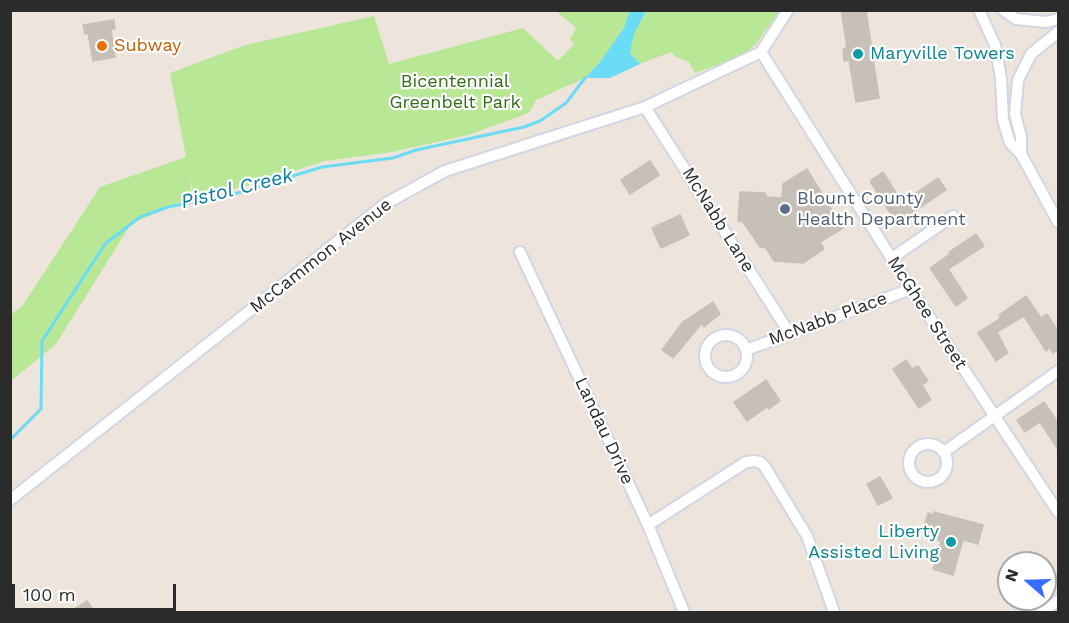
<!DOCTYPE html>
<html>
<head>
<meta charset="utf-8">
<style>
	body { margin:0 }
	#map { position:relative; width:1069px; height:623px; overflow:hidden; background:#ede4dc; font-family:"Work Sans",sans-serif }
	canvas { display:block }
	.frame { position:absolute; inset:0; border:12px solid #2b2b2b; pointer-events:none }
	.north { position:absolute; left:997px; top:551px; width:60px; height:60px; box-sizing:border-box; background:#fff; border:2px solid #aaa; border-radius:50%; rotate:290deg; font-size:16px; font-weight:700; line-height:24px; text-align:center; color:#2b2b2b }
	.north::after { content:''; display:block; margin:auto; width:21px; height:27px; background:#376eff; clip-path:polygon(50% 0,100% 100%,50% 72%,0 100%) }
	.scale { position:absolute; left:12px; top:584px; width:164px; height:27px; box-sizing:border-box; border:3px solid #2b2b2b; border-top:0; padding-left:8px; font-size:18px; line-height:21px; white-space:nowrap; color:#2b2b2b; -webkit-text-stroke:4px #fff; paint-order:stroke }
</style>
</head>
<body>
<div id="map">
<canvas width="1069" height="623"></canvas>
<div class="frame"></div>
<div class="north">N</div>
<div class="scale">100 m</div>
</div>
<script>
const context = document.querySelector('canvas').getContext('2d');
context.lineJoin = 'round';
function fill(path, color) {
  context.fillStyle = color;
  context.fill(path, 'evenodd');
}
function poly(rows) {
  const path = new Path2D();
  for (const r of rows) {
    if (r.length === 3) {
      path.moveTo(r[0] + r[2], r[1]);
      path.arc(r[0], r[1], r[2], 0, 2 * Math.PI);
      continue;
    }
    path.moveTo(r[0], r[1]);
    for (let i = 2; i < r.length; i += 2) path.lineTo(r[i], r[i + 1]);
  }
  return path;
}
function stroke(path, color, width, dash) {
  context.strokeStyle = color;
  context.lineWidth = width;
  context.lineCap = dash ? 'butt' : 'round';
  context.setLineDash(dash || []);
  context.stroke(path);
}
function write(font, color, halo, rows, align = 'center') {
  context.font = font + ' "Work Sans",sans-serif';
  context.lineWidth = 4.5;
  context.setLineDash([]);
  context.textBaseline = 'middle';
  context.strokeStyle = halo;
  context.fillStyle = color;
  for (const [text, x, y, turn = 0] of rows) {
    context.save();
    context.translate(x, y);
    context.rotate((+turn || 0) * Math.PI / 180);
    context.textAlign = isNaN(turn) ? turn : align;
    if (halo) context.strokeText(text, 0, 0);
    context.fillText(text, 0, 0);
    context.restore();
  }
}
fill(poly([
	[556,11,630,11,624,28,599,63,585,78,536,100,529,113,468,135,392,152,325,161,251,185,194,197,189,176,192,197,131,224,56,344,11,381,11,315,23,305,100,187,186,157,170,73,245,45,374,16,389,64,523,28,558,61,574,44,570,39,576,28],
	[646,11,780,11,755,45,739,57,695,73,689,62,676,57,671,52,640,64,630,53,634,34]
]), '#b8e796');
fill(poly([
	[630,10,646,11,634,34,630,53,640,64,610,78,585,78,599,63,624,28]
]), '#6adcf5');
stroke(poly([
	[10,440,41,409,42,341,105,244,140,217,168,207,234,194,322,167,393,158,416,150,524,127,540,121,566,103,585,78]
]), '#6adcf5', 3);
const building = poly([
	[841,10,866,10,879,98,856,102,849,60,844,61,843,49,847,48,841,10],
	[114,20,115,29,111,29,115,57,93,61,88,33,85,34,83,25,114,20],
	[650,161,659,175,630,194,621,180,650,161],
	[807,169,843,228,820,242,824,249,803,263,774,261,766,248,760,247,743,222,738,221,740,192,765,193,767,197,782,198,783,184,807,169],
	[883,172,902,202,938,178,946,190,902,220,900,217,897,218,893,213,891,214,871,183,871,180,883,172],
	[680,215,689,235,661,248,652,228,680,215],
	[976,234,984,246,948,269,967,298,956,306,930,268,950,254,949,252,976,234],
	[1026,296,1041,318,1047,314,1059,333,1059,349,1053,353,1050,348,1046,351,1024,316,997,332,1008,353,996,361,978,333,1001,318,999,315,1026,296],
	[713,302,720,314,704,327,702,323,673,358,662,350,683,322,713,302],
	[906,360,912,369,918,366,928,381,922,385,931,400,919,408,893,369,906,360],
	[766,380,780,401,769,409,767,407,747,421,734,402,766,380],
	[1044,402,1059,424,1059,451,1040,422,1025,432,1017,420,1044,402],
	[880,477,892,498,878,505,867,484,880,477],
	[934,512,983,525,978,544,963,540,953,575,933,569,941,541,924,536,925,530,923,530,928,513,934,515,934,512],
	[87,601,95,612,70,612,87,601]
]);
fill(building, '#c6c0b8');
stroke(building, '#c9c0b6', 1.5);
const minor = poly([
	[979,10,995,45,1001,78,1003,120,1010,143,1021,154,1058,222],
	[1003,10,1016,19,1046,22,1058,19],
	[761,52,911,289,1058,512],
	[645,107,790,334],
	[1021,154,1021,137,1015,114,1018,80,1031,54,1058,32],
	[520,252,648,525,684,612],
	[892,258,953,216],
	[726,356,21],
	[746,350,911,289],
	[928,463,19],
	[944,452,1058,371],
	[10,500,385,204,445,171,645,107,761,52,788,10],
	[648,525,746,462,754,461,760,462,765,467,807,536,834,612],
	[1041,612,1058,601]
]);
stroke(minor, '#d1d6e4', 14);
stroke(minor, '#fff', 10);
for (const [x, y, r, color] of [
	[102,46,6,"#e8710a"],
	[858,54,6,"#0f9aa8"],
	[785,209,6,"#5c6f8a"],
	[951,542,6,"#0f9aa8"]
]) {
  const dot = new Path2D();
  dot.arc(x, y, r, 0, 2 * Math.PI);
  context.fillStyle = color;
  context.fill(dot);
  stroke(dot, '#fff', 2);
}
write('18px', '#c56008', '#fff', [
	["Subway",114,46]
], 'left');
write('18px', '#0d838f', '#fff', [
	["Maryville Towers",870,54],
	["Liberty",939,532,"right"],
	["Assisted Living",939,553,"right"]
], 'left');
write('18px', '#306c16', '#fff', [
	["Bicentennial",455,82],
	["Greenbelt Park",455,103]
]);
write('18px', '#4e5e75', '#fff', [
	["Blount County",797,199],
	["Health Department",797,220]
], 'left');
write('18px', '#2b2b2b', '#fff', [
	["McNabb Lane",718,220,58],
	["McCammon Avenue",321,256,-38],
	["McGhee Street",927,313,57],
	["McNabb Place",828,319,-20],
	["Landau Drive",604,431,65]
]);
write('italic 20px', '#077ba3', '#fff', [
	["Pistol Creek",237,189,-14]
]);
</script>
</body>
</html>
